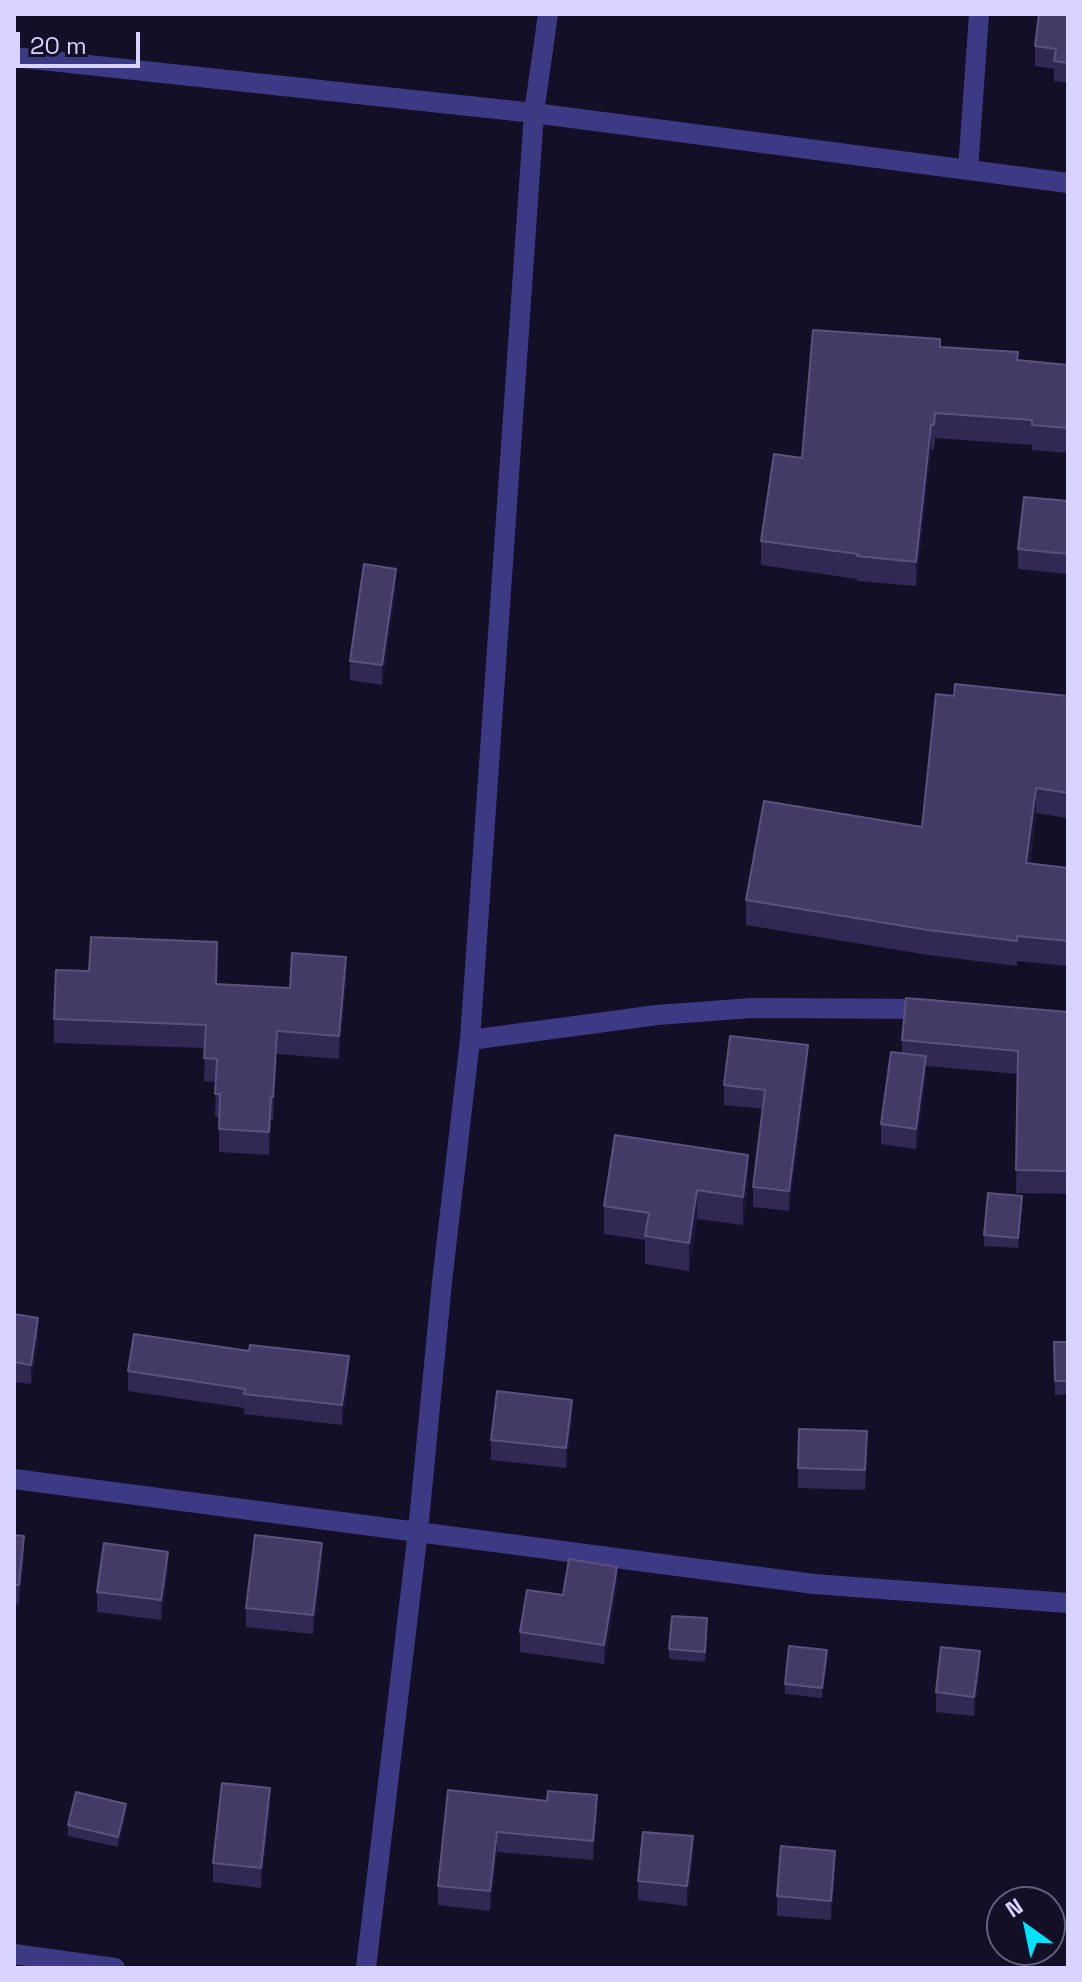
<!DOCTYPE html>
<html>
<head>
<meta charset="utf-8">
<style>
	body { margin:0 }
	#map { position:relative; width:1082px; height:1982px; overflow:hidden; background:#130f26; font-family:"Space Grotesk",sans-serif }
	canvas { display:block }
	.frame { position:absolute; inset:0; border:16px solid #d9d4ff; pointer-events:none }
	.north { position:absolute; left:986px; top:1886px; width:80px; height:80px; box-sizing:border-box; background:#130f26; border:2px solid #625e7d; border-radius:50%; rotate:327deg; font-size:22px; font-weight:700; line-height:32px; text-align:center; color:#d9d4ff }
	.north::after { content:''; display:block; margin:auto; width:28px; height:36px; background:#00e5ff; clip-path:polygon(50% 0,100% 100%,50% 72%,0 100%) }
	.scale { position:absolute; left:16px; top:32px; width:124px; height:36px; box-sizing:border-box; border:4px solid #d9d4ff; border-top:0; padding-left:10px; font-size:24px; line-height:28px; white-space:nowrap; color:#d9d4ff; -webkit-text-stroke:6px #130f26; paint-order:stroke }
</style>
</head>
<body>
<div id="map">
<canvas width="1082" height="1982"></canvas>
<div class="frame"></div>
<div class="north">N</div>
<div class="scale">20 m</div>
</div>
<script>
const context = document.querySelector('canvas').getContext('2d');
context.lineJoin = 'round';
function poly(rows) {
  const path = new Path2D();
  for (const r of rows) {
    path.moveTo(r[0], r[1]);
    for (let i = 2; i < r.length; i += 2) path.lineTo(r[i], r[i + 1]);
  }
  return path;
}
function stroke(path, color, width, dash) {
  context.strokeStyle = color;
  context.lineWidth = width;
  context.lineCap = dash ? 'butt' : 'round';
  context.setLineDash(dash || []);
  context.stroke(path);
}
function fill(path, color) {
  context.fillStyle = color;
  context.fill(path, 'evenodd');
}
stroke(poly([
	[14,57,534,113,1068,183],
	[968,170,979,14],
	[470,1040,657,1015,752,1008,932,1009],
	[14,1479,814,1584,1068,1603],
	[14,1954,115,1968],
	[366,1968,418,1531,442,1282,470,1040,534,113,548,14]
]), '#3d3a85', 20);
fill(poly([
	[1068,14,1068,83,1054,81,1054,69,1035,66,1035,46],
	[940,347,1018,360,1068,365,1068,453,1032,450,1032,445,935,438,934,450,931,450,916,586,857,581,857,579,761,565,761,541,802,458],
	[1068,501,1068,574,1018,569,1018,549],
	[396,589,382,685,350,680,350,661],
	[954,696,1068,696,1068,818,1036,813,1030,863,1068,868,1068,966,1017,961,1017,966,928,955,746,925,746,900,922,827],
	[346,980,339,1059,277,1054,273,1120,271,1120,269,1155,219,1152,219,1117,215,1117,216,1082,204,1081,205,1048,54,1043,54,1019,217,984,290,988],
	[1068,1012,1068,1194,1016,1193,1018,1074,926,1066,926,1076,916,1149,881,1144,881,1124,902,1053,902,1040],
	[808,1065,789,1211,753,1207,753,1187,763,1109,724,1105,724,1085],
	[615,1135,748,1183,743,1225,697,1219,689,1271,645,1264,645,1240,604,1234,604,1206],
	[1022,1206,1018,1248,984,1246,984,1235],
	[14,1314,38,1338,31,1384,14,1382],
	[1054,1342,1068,1342,1068,1394,1055,1395],
	[128,1371,349,1375,342,1425,244,1414,244,1408,128,1391],
	[572,1419,566,1468,491,1460,491,1440],
	[867,1451,865,1490,798,1488,798,1468],
	[14,1535,24,1556,19,1605,14,1604],
	[322,1563,313,1634,246,1627,246,1608],
	[168,1571,161,1620,97,1612,97,1592],
	[617,1586,604,1664,520,1652,520,1632,563,1595],
	[707,1628,705,1662,669,1659,669,1649],
	[827,1660,822,1698,785,1694,785,1684],
	[980,1671,974,1716,936,1712,936,1692],
	[448,1790,597,1815,593,1860,497,1852,490,1911,438,1905,438,1886],
	[270,1808,261,1888,213,1882,213,1863],
	[126,1814,118,1847,68,1836,68,1825],
	[693,1856,687,1906,638,1900,638,1881],
	[835,1871,831,1920,777,1916,777,1896]
]), '#312854');
fill(poly([
	[931,425,931,450,916,586,916,562],
	[396,569,396,589,382,685,382,665],
	[1036,788,1036,813,1026,888,1026,863],
	[346,957,346,980,339,1059,339,1036],
	[277,1031,277,1054,273,1120,273,1097],
	[808,1045,808,1065,789,1211,789,1191],
	[926,1056,926,1076,916,1149,916,1129],
	[271,1096,271,1120,269,1155,269,1132],
	[748,1155,748,1183,743,1225,743,1197],
	[697,1190,697,1219,689,1271,689,1243],
	[38,1318,38,1338,31,1384,31,1365],
	[349,1356,349,1375,342,1425,342,1405],
	[572,1400,572,1419,566,1468,566,1448],
	[24,1536,24,1556,19,1605,19,1585],
	[322,1543,322,1563,313,1634,313,1615],
	[168,1552,168,1571,161,1620,161,1600],
	[617,1567,617,1586,604,1664,604,1645],
	[827,1650,827,1660,822,1698,822,1688],
	[980,1651,980,1671,974,1716,974,1697],
	[270,1788,270,1808,261,1888,261,1868],
	[597,1795,597,1815,593,1860,593,1841],
	[126,1804,126,1814,118,1847,118,1837],
	[497,1832,497,1852,490,1911,490,1891],
	[693,1836,693,1856,687,1906,687,1886],
	[835,1851,835,1871,831,1920,831,1901]
]), '#1d163a');
const building = poly([
	[1039,14,1068,14,1068,63,1054,61,1056,49,1035,46,1039,14],
	[813,330,940,339,940,347,1018,352,1017,360,1068,365,1068,428,1032,425,1032,420,935,413,934,425,931,425,916,562,857,556,858,554,761,541,774,454,802,458,813,330],
	[1024,497,1068,501,1068,554,1018,549,1024,497],
	[364,564,396,569,382,665,350,661,364,564],
	[955,684,1068,696,1068,793,1036,788,1026,863,1068,868,1068,941,1017,936,1017,941,928,930,746,900,764,801,922,827,936,694,954,696,955,684],
	[91,937,217,942,216,984,290,988,292,953,346,957,339,1036,277,1031,273,1097,271,1096,269,1132,219,1129,220,1094,215,1094,217,1059,204,1058,206,1025,54,1019,56,970,89,971,91,937],
	[906,998,1068,1012,1068,1171,1016,1170,1018,1051,902,1040,906,998],
	[730,1036,808,1045,789,1191,753,1187,765,1090,724,1085,730,1036],
	[891,1052,926,1056,916,1129,881,1124,891,1052],
	[615,1135,748,1155,743,1197,697,1190,689,1243,645,1236,649,1213,604,1206,615,1135],
	[988,1193,1022,1196,1018,1238,984,1235,988,1193],
	[14,1314,38,1318,31,1365,14,1362,14,1314],
	[134,1334,249,1351,250,1345,349,1356,342,1405,244,1394,245,1389,128,1371,134,1334],
	[1054,1342,1068,1342,1068,1381,1055,1381,1054,1342],
	[497,1391,572,1400,566,1448,491,1440,497,1391],
	[799,1429,867,1431,865,1470,798,1468,799,1429],
	[14,1535,24,1536,19,1585,14,1585,14,1535],
	[255,1535,322,1543,313,1615,246,1608,255,1535],
	[104,1543,168,1552,161,1600,97,1592,104,1543],
	[569,1559,617,1567,604,1645,520,1632,527,1590,563,1595,569,1559],
	[672,1616,707,1618,705,1652,669,1649,672,1616],
	[789,1646,827,1650,822,1688,785,1684,789,1646],
	[941,1647,980,1651,974,1697,936,1692,941,1647],
	[222,1783,270,1788,261,1868,213,1863,222,1783],
	[448,1790,547,1801,548,1791,597,1795,593,1841,497,1832,490,1891,438,1886,448,1790],
	[76,1792,126,1804,118,1837,68,1825,76,1792],
	[643,1832,693,1836,687,1886,638,1881,643,1832],
	[781,1846,835,1851,831,1901,777,1896,781,1846]
]);
fill(building, '#433a66');
stroke(building, '#5a527e', 2);
</script>
</body>
</html>
